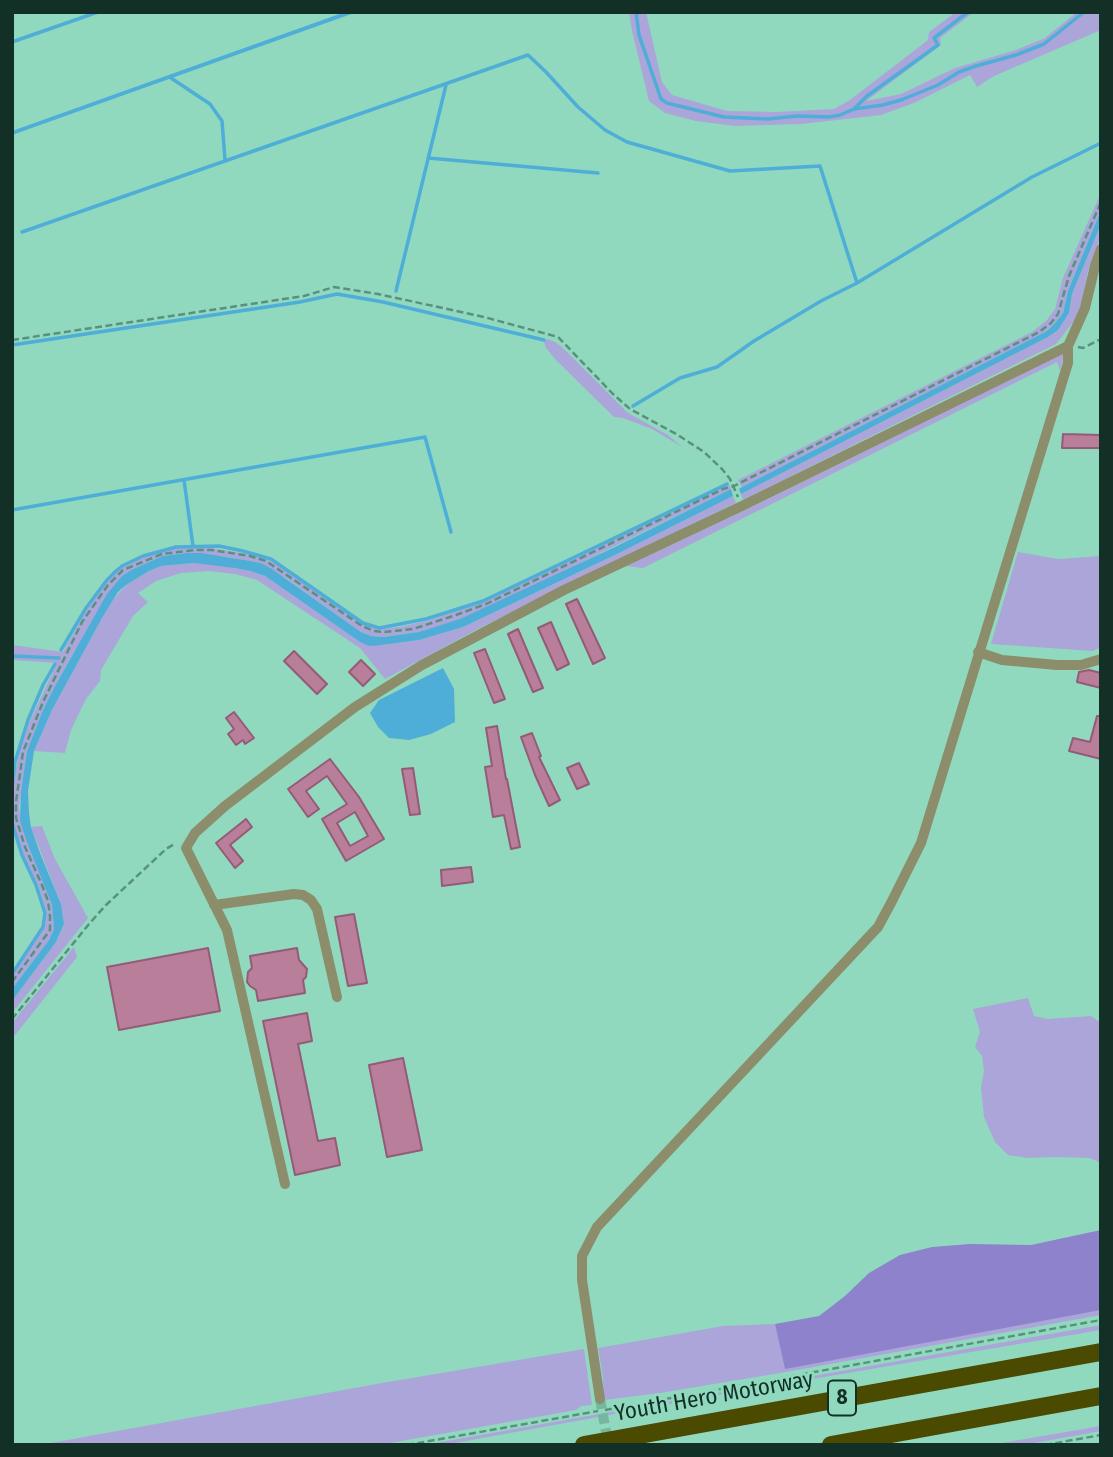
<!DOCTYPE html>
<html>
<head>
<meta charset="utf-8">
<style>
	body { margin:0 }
	#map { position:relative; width:1113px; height:1457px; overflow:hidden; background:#90d9bf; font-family:"Fira Sans Condensed",sans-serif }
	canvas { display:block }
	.frame { position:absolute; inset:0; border:14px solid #123026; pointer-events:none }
</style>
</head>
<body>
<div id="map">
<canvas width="1113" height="1457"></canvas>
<div class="frame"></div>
</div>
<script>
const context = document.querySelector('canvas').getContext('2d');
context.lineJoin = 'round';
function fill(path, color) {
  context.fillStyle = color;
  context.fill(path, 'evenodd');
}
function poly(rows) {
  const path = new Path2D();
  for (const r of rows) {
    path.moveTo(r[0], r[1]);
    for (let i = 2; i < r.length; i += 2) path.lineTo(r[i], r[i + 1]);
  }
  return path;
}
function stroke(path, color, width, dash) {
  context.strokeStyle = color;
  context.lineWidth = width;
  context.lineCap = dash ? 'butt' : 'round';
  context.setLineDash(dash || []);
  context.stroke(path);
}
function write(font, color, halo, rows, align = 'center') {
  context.font = font + ' "Fira Sans Condensed",sans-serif';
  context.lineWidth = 6;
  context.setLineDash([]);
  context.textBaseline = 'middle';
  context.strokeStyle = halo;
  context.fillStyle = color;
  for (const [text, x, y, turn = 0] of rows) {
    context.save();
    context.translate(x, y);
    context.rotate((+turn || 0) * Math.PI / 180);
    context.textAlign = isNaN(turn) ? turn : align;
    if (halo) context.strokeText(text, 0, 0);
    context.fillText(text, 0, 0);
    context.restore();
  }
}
fill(poly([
	[629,12,646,12,662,82,672,95,727,111,777,112,834,109,850,100,928,40,929,32,956,12,974,12,940,38,941,45,866,101,901,94,955,68,1016,50,1045,38,1077,12,1101,12,1101,30,994,76,977,87,970,75,914,103,881,115,801,124,735,126,696,121,665,113,649,101,632,31],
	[1101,193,1101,210,1068,291,1063,313,1056,322,1047,331,742,487,738,480,1032,332,1047,320,1055,309,1063,278],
	[1101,224,1101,236,1088,271,1081,305,1074,321,1056,344,743,500,741,494,1048,337,1058,330,1069,313,1072,294],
	[547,339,555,342,563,348,628,413,668,435,682,447,652,429,623,418,614,417,556,360,546,348,544,342],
	[1064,353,1060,371,1057,362,643,568,626,566,750,508],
	[729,484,731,489,513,596,460,620,419,632,398,635,383,637,371,636,361,632,287,579,261,563,229,557,187,553,163,556,133,569,122,576,71,657,55,686,43,710,27,751,19,808,28,845,52,905,54,929,49,940,12,989,12,976,42,931,45,925,47,913,38,885,23,854,15,831,12,811,14,778,21,746,29,723,57,663,12,660,12,645,63,652,86,611,105,584,117,571,128,564,144,557,176,548,204,547,243,553,263,558,277,564,363,624,379,629,399,627,427,621,484,602],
	[733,496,736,503,562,587,472,632,385,679,360,648,257,580,235,574,208,571,181,573,156,581,138,593,148,602,133,616,101,670,100,681,86,699,71,730,65,753,34,751,52,710,102,618,113,600,126,585,149,571,161,566,194,563,216,564,250,571,265,576,360,642,382,645,419,640,463,627,617,554],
	[1018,552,1058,559,1101,556,1101,647,1093,651,991,644],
	[42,826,55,859,88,918,12,1013,12,1001,56,942,64,925,61,904,31,827],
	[74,947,77,957,12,1039,12,1023],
	[1028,998,1034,1016,1048,1019,1091,1016,1101,1023,1101,1163,1090,1158,1056,1157,1028,1158,1008,1155,995,1142,984,1117,981,1088,984,1070,982,1056,975,1047,980,1032,973,1009],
	[1101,1310,1101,1315,786,1372,660,1393,604,1400,603,1377,598,1348,723,1326,775,1324,785,1368],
	[1101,1325,1101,1330,736,1392,444,1445,424,1445],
	[584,1349,592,1405,581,1406,576,1410,379,1445,40,1445,382,1383],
	[1101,1426,1101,1431,1023,1445,990,1445]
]), '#aba5da');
fill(poly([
	[1101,1230,1101,1310,785,1369,775,1324,819,1316,845,1296,869,1273,900,1255,932,1247,970,1244,1031,1245]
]), '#8d82cb');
fill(poly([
	[345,12,357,12,12,135,12,131],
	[1101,210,1101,224,1072,294,1069,313,1058,330,1048,337,741,494,739,489,742,487,1047,331,1056,322,1063,313,1068,291],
	[731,489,733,496,617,554,463,627,419,640,382,645,369,646,360,642,265,576,250,571,235,568,194,563,161,566,149,571,126,585,118,592,102,618,52,710,34,751,28,791,29,813,31,827,40,853,61,904,64,924,56,942,12,1001,12,989,49,940,54,929,52,905,28,845,20,821,21,792,27,751,43,710,55,686,107,594,122,576,133,569,163,556,187,553,201,553,245,560,261,563,272,569,361,632,371,636,383,637,398,635,419,632,460,619,615,547],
	[443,668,454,689,455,722,431,734,409,740,389,738,378,727,370,713,379,700]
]), '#4faed7');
stroke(poly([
	[636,12,639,35,661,99,667,103,724,117,768,119,797,116,829,117,840,115,854,109,867,96,938,45,934,38,968,12],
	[12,42,98,12],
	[171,78,210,104,222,121,225,160],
	[854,109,883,105,901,100,938,85,959,72,976,66,1016,55,1044,44,1084,12],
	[428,158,598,173],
	[22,232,528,55,546,72,578,107,605,130,627,142,730,171,820,166,857,283],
	[396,291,446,85],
	[12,345,300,302,337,294,383,302,544,340],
	[633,406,680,378,717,367,754,341,821,301,857,283,1032,177,1101,143],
	[184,480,193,546],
	[12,510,425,437,451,532],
	[61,650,86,608,107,580,116,571,122,566,143,556,176,547,219,546,243,551,271,559,363,623,379,628,426,619,483,601,727,484],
	[12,656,59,658],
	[12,787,15,762,28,720,43,685,55,664],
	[12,823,22,855,36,885,45,913,43,927,12,974]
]), '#4faed7', 3.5);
const building = poly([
	[1063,434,1101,435,1101,448,1062,448,1063,434],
	[577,599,605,658,593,664,566,604,577,599],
	[551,622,569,664,557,670,538,628,551,622],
	[518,629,543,688,533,692,508,634,518,629],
	[485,649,505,699,494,703,474,653,485,649],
	[294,651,327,684,317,694,284,661,294,651],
	[361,660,375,674,363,686,349,672,361,660],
	[1089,670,1101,673,1101,688,1077,682,1079,672,1089,670],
	[234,712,254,738,245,744,243,740,236,745,228,734,234,729,226,718,234,712],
	[1097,716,1101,716,1101,759,1069,751,1073,738,1090,742,1097,716],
	[497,726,506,779,507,779,520,847,511,849,504,815,493,817,485,767,492,766,486,728,497,726],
	[532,733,541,756,539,757,560,800,549,806,535,775,521,737,532,733],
	[330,759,359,797,384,839,346,861,322,819,347,804,327,776,306,791,319,809,308,817,288,789,330,759],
	[355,812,368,836,350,846,337,823,355,812],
	[579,763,589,784,577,789,567,768,579,763],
	[413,768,420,814,410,815,402,769,413,768],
	[246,819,252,827,230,845,243,861,235,868,216,843,246,819],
	[471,867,473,882,442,886,441,870,471,867],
	[354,914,367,983,348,986,335,917,354,914],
	[208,948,220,1011,119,1030,107,967,208,948],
	[297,948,299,960,307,969,306,977,303,980,305,993,258,1001,256,990,250,986,247,982,248,972,252,968,250,956,297,948],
	[307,1013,312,1041,298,1044,318,1141,335,1138,340,1165,295,1175,263,1021,307,1013],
	[403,1058,422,1150,387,1157,369,1065,403,1058]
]);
fill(building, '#b97e9a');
stroke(building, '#945b77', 2);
stroke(poly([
	[600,1399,608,1443]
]), '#77b7a0', 10, [10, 5]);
stroke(poly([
	[12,340,304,296,334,287,378,294,484,317,558,337,613,394,630,409,678,435,704,452,722,469,730,479,738,497],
	[1078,347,1083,348,1101,339],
	[12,982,50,930,50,916,48,901,42,885,25,847,16,818,16,802,23,752,43,702,82,622,108,585,123,570,162,554,195,550,212,550,250,556,266,561,362,626,374,631,384,632,413,629,456,615,486,604,723,489,734,486,1039,332,1051,323,1058,314,1069,276,1101,202],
	[12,1019,89,924,106,905,166,849,176,843],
	[605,1410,1101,1320],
	[407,1445,598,1411],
	[1045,1445,1101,1435]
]), '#5a917e', 2.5, [7, 3.5]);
stroke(poly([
	[978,652,1002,660,1057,665,1081,665,1101,659],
	[214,905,294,894,303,895,311,900,317,909,337,997],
	[285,1184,227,930,186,848,195,833,225,806,355,707,422,665,564,590,742,506,1068,346],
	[600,1399,582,1280,582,1256,597,1227,878,927,891,903,921,843,1068,363,1068,346,1085,308,1095,266,1101,249]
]), '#8c8d6b', 10);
stroke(poly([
	[584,1445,1101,1352],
	[831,1445,1101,1396]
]), '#4a4a01', 18);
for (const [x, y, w] of [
	[842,1398,28]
]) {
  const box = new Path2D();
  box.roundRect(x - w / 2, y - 17.5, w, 35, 5);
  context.fillStyle = '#90d9bf';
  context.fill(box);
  stroke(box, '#123026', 2);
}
write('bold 21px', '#123026', null, [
	["8",842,1398]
]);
write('23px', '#123026', '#90d9bf', [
	["Youth Hero Motorway",714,1397,-10]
]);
</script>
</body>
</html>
